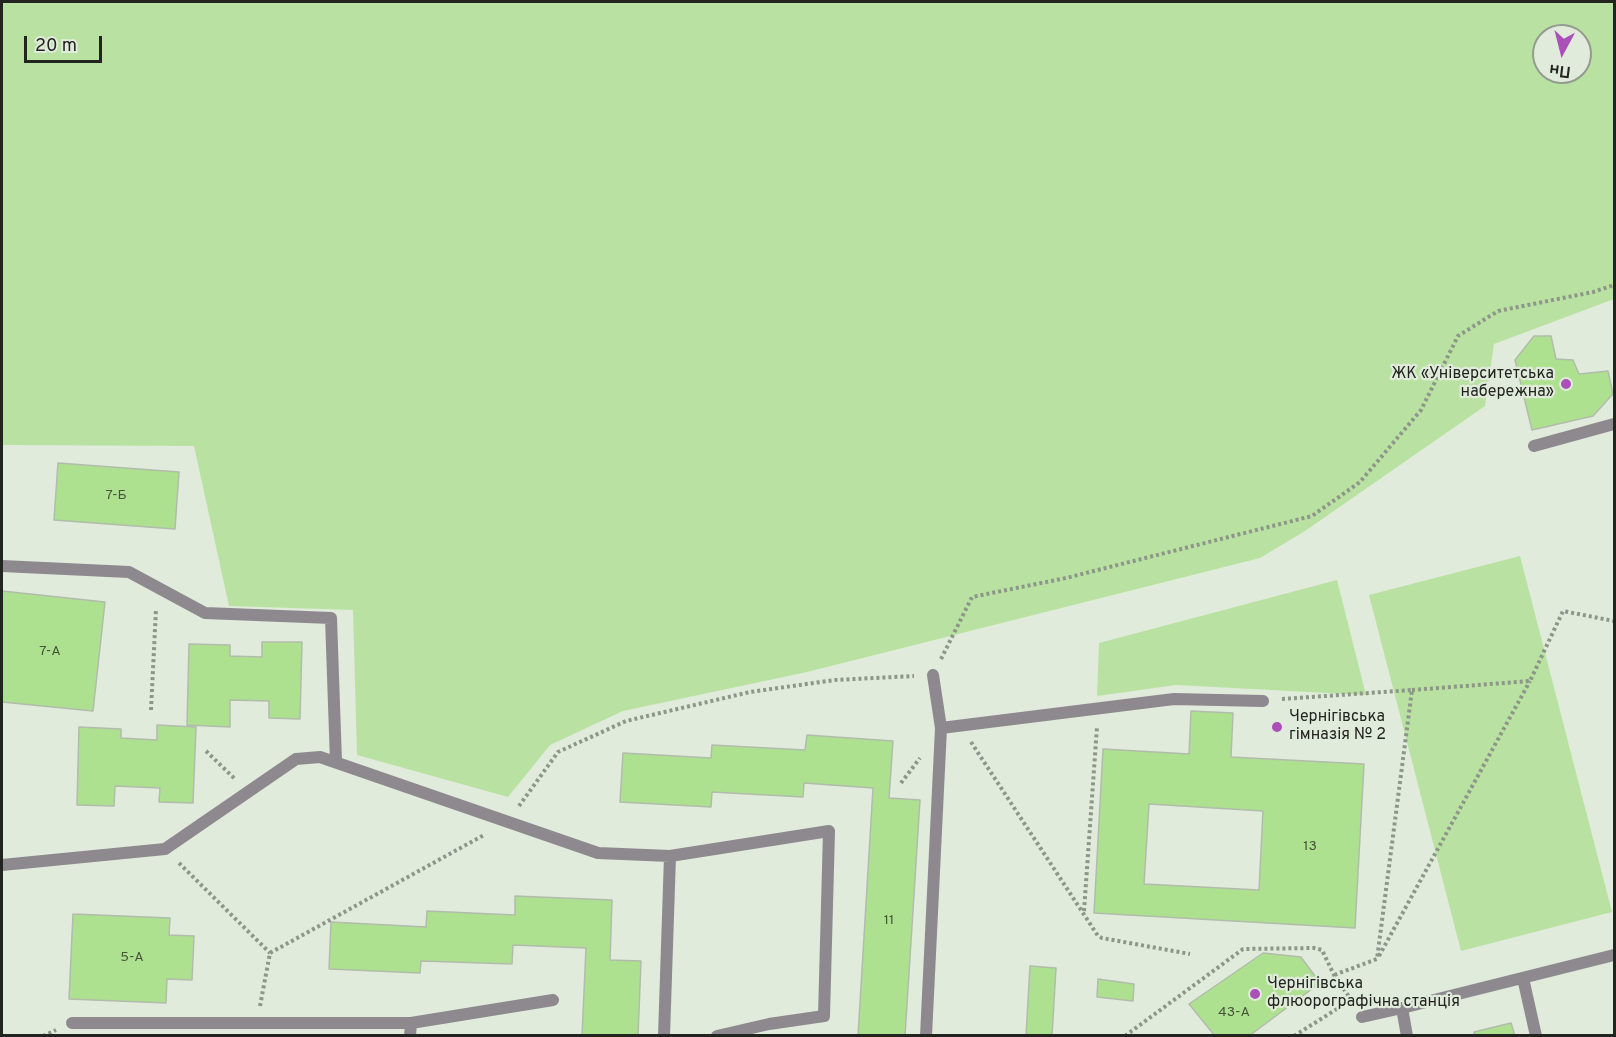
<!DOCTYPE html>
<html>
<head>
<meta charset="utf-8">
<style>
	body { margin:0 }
	#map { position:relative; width:1616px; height:1037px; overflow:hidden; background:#e0ebdb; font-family:Overpass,sans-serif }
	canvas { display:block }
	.frame { position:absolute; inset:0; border:3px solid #22251f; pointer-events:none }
	.north { position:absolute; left:1532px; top:24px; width:60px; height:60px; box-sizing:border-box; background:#e0ebdb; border:2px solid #949c90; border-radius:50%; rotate:187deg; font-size:16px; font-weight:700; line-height:24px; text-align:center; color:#22251f }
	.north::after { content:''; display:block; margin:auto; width:21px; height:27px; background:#ab4fb9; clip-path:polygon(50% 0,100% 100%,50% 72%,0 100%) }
	.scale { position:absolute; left:24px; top:36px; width:78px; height:27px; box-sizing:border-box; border:3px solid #22251f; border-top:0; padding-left:8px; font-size:18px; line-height:21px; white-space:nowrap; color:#22251f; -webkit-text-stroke:4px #e0ebdb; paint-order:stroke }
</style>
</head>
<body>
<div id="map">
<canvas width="1616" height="1037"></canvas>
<div class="frame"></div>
<div class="north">Пн</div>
<div class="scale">20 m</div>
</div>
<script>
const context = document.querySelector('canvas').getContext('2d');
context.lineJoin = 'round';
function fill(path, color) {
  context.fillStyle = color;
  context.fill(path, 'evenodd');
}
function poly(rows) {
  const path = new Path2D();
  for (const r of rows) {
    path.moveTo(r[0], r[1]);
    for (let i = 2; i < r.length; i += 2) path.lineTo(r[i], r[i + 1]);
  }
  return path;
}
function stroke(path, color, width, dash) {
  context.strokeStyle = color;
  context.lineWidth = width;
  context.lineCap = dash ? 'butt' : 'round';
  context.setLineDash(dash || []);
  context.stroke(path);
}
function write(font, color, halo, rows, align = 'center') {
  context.font = font + ' Overpass,sans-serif';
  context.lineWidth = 4.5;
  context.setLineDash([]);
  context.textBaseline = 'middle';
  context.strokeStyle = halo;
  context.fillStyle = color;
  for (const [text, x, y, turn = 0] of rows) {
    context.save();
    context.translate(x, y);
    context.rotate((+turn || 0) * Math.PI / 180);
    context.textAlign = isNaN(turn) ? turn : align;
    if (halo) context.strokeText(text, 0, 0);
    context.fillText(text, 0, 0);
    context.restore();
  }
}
fill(poly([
	[2,2,1614,2,1614,299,1494,344,1485,406,1305,531,1260,558,807,672,623,711,550,745,508,797,357,755,353,610,229,606,194,446,2,445],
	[1544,36,1580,36,1580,72,1544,72],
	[1520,556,1612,912,1461,951,1369,595],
	[1337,580,1366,695,1176,685,1097,696,1099,643]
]), '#b9e2a2');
const building = poly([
	[1534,336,1551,336,1556,359,1573,360,1579,374,1608,371,1613,394,1593,416,1532,430,1515,360,1534,336],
	[58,463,179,472,175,529,54,520,58,463],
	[2,591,105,602,93,711,2,702,2,591],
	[262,642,302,642,300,719,269,718,269,701,230,700,230,727,187,725,189,644,230,645,230,656,262,657,262,642],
	[1191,711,1233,713,1231,757,1364,764,1355,928,1094,913,1103,749,1189,754,1191,711],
	[1149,804,1263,811,1259,890,1144,884,1149,804],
	[157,725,196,727,193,803,159,802,160,788,115,786,114,806,77,805,79,727,121,729,121,738,157,740,157,725],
	[807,735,893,741,889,798,920,800,905,1036,858,1036,873,788,804,783,803,797,712,792,711,807,620,802,623,753,711,758,712,745,805,750,807,735],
	[515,896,612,900,610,960,641,961,638,1036,582,1036,586,948,513,945,512,964,421,961,420,973,329,969,331,922,426,927,427,911,515,915,515,896],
	[73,914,170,918,169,935,194,936,192,980,167,979,166,1003,69,999,73,914],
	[1263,953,1301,957,1320,983,1249,1036,1215,1036,1189,1004,1263,953],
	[1030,966,1056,968,1052,1036,1026,1036,1030,966],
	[1098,979,1134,984,1133,1001,1097,997,1098,979],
	[1511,1023,1515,1036,1475,1036,1474,1032,1511,1023]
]);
fill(building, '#aee18f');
stroke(building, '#b2bcac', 1.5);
stroke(poly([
	[941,659,972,597,1066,578,1312,516,1360,482,1421,410,1458,336,1498,311,1593,292,1614,285],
	[1412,690,1530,681,1563,611,1614,621],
	[1282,699,1412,690,1377,959,1334,975],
	[151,710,156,609],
	[971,742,1098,936,1102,938,1190,954],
	[206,751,235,779],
	[901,783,920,758],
	[519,806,558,752,626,721,750,692,835,680,914,676],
	[179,863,270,953],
	[1084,911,1097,727],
	[1379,956,1530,681],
	[260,1006,270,953,484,835],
	[43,1036,56,1030],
	[1125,1036,1243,949,1314,948,1322,950,1334,975,1352,1001],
	[1294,1036,1348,1002]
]), '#8e9589', 4, [3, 3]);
stroke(poly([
	[1534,446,1614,424],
	[2,566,129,572,205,613,331,618,336,762],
	[933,675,941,728],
	[2,865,165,849,296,759,320,757,598,853,670,856],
	[1523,978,1536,1036],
	[1402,1008,1614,955],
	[1362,1017,1402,1008,1407,1036],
	[72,1023,411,1023],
	[410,1036,411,1023,553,1000],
	[664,1036,670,856,829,831,824,1016,769,1024,717,1036],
	[926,1036,941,728,1174,699,1263,701]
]), '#8e898f', 12);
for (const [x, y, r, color] of [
	[1566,384,6,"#ab4fb9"],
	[1277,727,6,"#ab4fb9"],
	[1255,994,6,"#ab4fb9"]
]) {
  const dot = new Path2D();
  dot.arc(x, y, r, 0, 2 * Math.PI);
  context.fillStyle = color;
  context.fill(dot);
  stroke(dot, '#e0ebdb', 2);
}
write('14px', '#45543b', null, [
	["7-Б",116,496],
	["7-А",50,652],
	["13",1310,847],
	["11",889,921],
	["5-А",132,958],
	["43-А",1234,1013]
]);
write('16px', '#22251f', '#e0ebdb', [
	["ЖК «Університетська",1554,375,"right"],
	["набережна»",1554,393,"right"],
	["Чернігівська",1289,718],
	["гімназія № 2",1289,736],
	["Чернігівська",1267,985],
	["флюорографічна станція",1267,1003]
], 'left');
</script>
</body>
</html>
